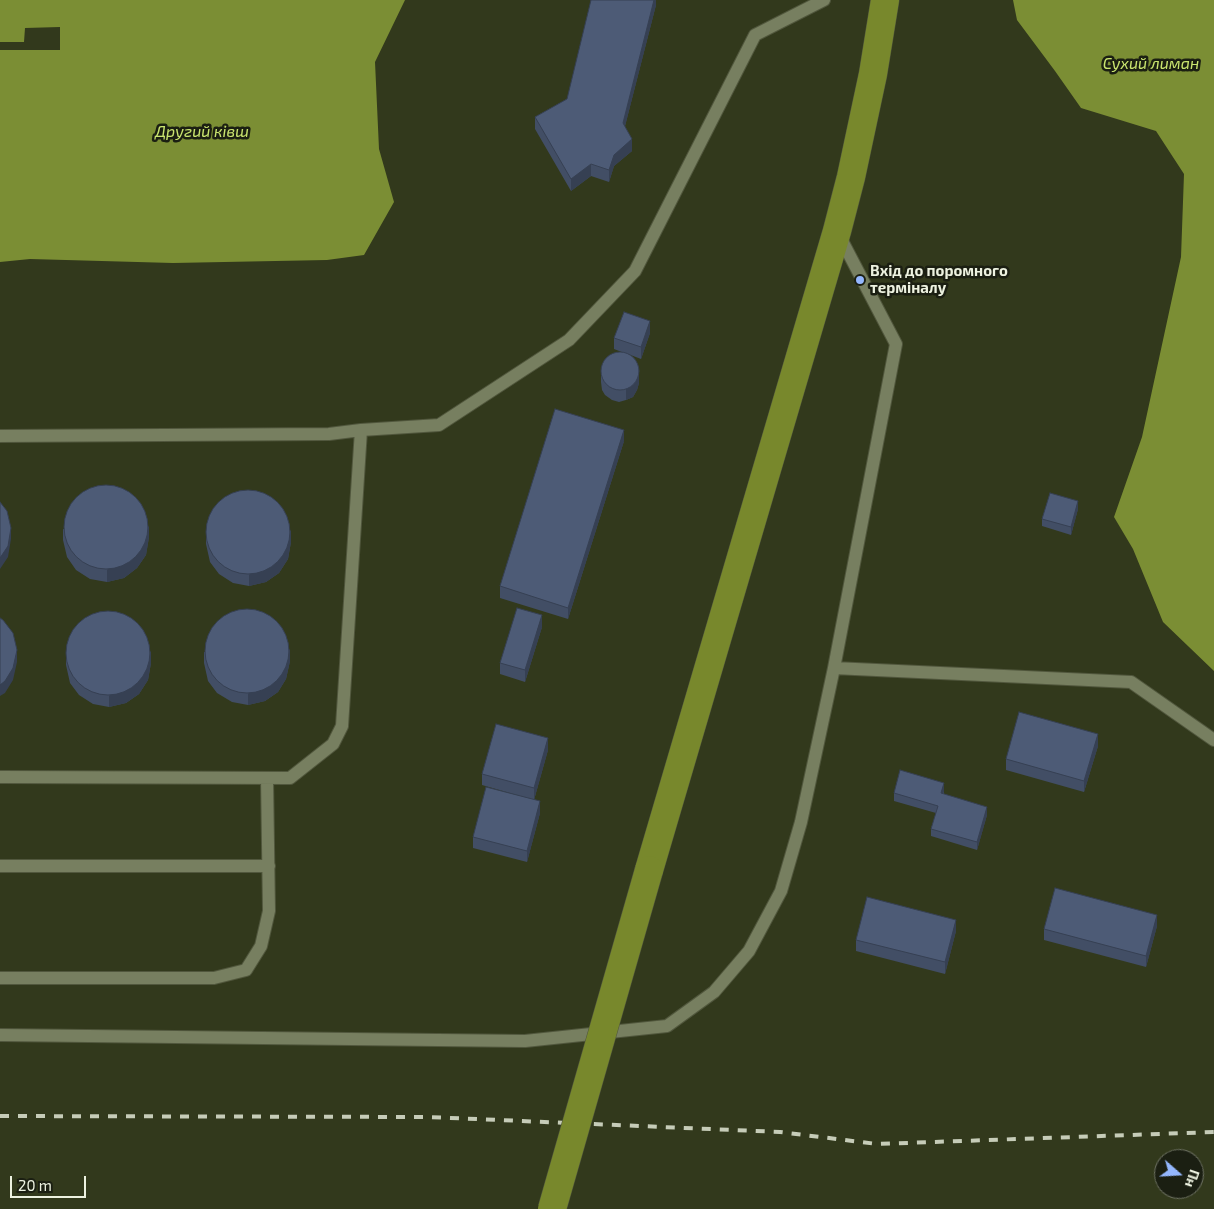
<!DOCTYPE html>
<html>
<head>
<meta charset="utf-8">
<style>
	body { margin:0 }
	#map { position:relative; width:1214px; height:1209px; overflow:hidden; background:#32391c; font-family:"Exo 2",sans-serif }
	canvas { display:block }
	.north { position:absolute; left:1154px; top:1149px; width:50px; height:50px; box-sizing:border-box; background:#1b1f12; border:1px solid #6f7364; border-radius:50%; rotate:109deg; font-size:14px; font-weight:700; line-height:20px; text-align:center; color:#edf2e0 }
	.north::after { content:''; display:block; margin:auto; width:18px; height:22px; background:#94b7fd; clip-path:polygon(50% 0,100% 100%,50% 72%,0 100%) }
	.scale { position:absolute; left:10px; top:1176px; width:76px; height:22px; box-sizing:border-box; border:2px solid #edf2e0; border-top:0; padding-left:6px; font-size:15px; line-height:18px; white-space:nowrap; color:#edf2e0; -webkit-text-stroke:4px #1b1f12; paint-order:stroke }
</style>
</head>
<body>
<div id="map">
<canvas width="1214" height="1209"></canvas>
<div class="north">Пн</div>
<div class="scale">20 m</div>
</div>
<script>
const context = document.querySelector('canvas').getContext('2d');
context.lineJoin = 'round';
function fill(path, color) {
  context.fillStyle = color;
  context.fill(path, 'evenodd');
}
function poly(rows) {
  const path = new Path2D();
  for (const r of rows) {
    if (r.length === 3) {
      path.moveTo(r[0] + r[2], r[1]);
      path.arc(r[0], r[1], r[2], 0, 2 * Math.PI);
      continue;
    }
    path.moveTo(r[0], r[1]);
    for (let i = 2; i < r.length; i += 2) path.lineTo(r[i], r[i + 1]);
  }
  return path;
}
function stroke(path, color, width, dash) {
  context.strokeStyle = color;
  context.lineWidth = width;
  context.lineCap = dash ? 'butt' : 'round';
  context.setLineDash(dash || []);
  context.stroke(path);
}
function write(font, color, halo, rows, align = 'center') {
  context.font = font + ' "Exo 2",sans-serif';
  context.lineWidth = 5;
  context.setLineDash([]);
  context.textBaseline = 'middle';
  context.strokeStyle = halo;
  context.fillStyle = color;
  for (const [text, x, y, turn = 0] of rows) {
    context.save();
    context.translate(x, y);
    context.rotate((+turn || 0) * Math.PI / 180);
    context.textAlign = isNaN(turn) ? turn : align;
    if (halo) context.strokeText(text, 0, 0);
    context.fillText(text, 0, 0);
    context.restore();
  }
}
fill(poly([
	[0,0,405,0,375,62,379,149,394,202,364,255,327,260,173,263,30,259,0,262],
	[1013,0,1214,0,1214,671,1163,622,1133,549,1114,517,1142,437,1181,257,1184,174,1156,131,1081,108,1055,71,1017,20]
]), '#7b8e34');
fill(poly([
	[60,27,60,50,0,50,0,42,24,42,25,28]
]), '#32391c');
const lane = poly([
	[0,436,329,434,361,430,439,425,569,340,635,271,755,35,824,0],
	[834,668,1131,682,1214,740],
	[0,777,290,778,333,744,342,726,361,430],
	[0,866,269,866],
	[0,978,214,978,246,970,261,946,269,911,267,778],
	[0,1035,525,1041,667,1026,714,992,749,951,781,891,801,822,834,668,896,344,839,235]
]);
const primary = poly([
	[649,870,837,231,851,177,873,74,885,0]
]);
stroke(lane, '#51573d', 14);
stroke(primary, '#51573d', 29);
stroke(lane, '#777f60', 12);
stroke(primary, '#78882c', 28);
stroke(poly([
	[0,1116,428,1117,780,1132,877,1144,1214,1132]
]), '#c6ccb8', 4, [9, 9]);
const primaryBridge = poly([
	[552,1209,649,870]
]);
stroke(primaryBridge, '#51573d', 29, []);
stroke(primaryBridge, '#78882c', 28);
fill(poly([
	[656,0,656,5,625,126,632,151,614,166,609,182,591,176,571,191,535,129,535,117,567,99],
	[650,333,641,359,628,354,639,383,637,390,633,397,626,400,619,402,612,400,605,395,602,390,601,382,601,370,627,354,614,349,614,338],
	[624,441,568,619,500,598,500,586],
	[1078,509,1071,535,1042,526,1042,519],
	[63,529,149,537,146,555,137,568,124,578,107,582,90,579,76,570,67,557,63,540],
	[206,533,291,542,288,559,279,573,266,582,249,586,233,583,219,574,210,562,206,544],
	[542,627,525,682,500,674,500,663],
	[204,652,290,661,286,679,278,692,265,701,248,705,232,702,217,693,208,681,204,663],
	[66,654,151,663,148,680,139,694,126,703,109,707,93,704,79,695,70,683,66,665],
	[1098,746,1084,792,1006,770,1006,759],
	[548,750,534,800,482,785,482,774],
	[944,791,944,794,987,815,977,850,931,836,931,829,936,813,894,801,894,793],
	[540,813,527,862,473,848,473,837],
	[1157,926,1146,967,1044,940,1044,929],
	[956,931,945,974,856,951,856,940]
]), '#424e65');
fill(poly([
	[654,0,656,0,656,5,623,134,623,123],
	[632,139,632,151,614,166,609,182,609,170,614,155],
	[591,164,591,176,571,191,571,179],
	[650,321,650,333,641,359,641,347],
	[639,371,639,383,637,390,633,397,626,400,626,389],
	[624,430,624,441,568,619,568,608],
	[1078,501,1078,509,1071,535,1071,527],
	[149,526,149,537,146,555,137,568,124,578,107,582,107,570],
	[11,528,11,539,8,557,0,569,0,558],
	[291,530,291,542,288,559,279,573,266,582,249,586,249,575],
	[542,615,542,627,525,682,525,670],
	[290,649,290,661,286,679,278,692,265,701,248,705,248,694],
	[17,650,17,662,13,680,5,693,0,696,0,685],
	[151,651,151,663,148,680,139,694,126,703,109,707,109,696],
	[1098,734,1098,746,1084,792,1084,781],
	[548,738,548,750,534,800,534,788],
	[944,783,944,791,941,801,941,793],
	[540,801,540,813,527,862,527,851],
	[987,807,987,815,977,850,977,842],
	[1157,915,1157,926,1146,967,1146,956],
	[956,920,956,931,945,974,945,962]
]), '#364053');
const building = poly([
	[591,0,654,0,623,123,632,139,614,155,609,170,591,164,571,179,535,117,567,99,591,0],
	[624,312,650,321,641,347,614,338,624,312],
	[620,371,19],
	[555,409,624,430,568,608,500,586,555,409],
	[106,527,42],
	[248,532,42],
	[1050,493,1078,501,1071,527,1042,519,1050,493],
	[0,502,7,511,11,528,8,546,0,558,0,502],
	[517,608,542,615,525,670,500,663,517,608],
	[247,651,42],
	[108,653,42],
	[0,618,3,620,13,633,17,650,13,668,5,681,0,685,0,618],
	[1019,712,1098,734,1084,781,1006,759,1019,712],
	[496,724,548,738,534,788,482,774,496,724],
	[900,770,944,783,941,793,987,807,977,842,931,829,938,806,894,793,900,770],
	[486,787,540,801,527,851,473,837,486,787],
	[1055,888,1157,915,1146,956,1044,929,1055,888],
	[867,897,956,920,945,962,856,940,867,897]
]);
fill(building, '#4d5b76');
stroke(building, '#364053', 1);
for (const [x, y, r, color] of [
	[860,280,5,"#94b7fd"]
]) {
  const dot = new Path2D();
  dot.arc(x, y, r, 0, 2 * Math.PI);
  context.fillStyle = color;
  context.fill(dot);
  stroke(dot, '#1b1f12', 2);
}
write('bold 15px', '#edf2e0', '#1b1f12', [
	["Вхід до поромного",870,271],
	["терміналу",870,288]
], 'left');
write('italic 16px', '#cae56f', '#1b1f12', [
	["Сухий лиман",1151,64],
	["Другий ківш",202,132]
]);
</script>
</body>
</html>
